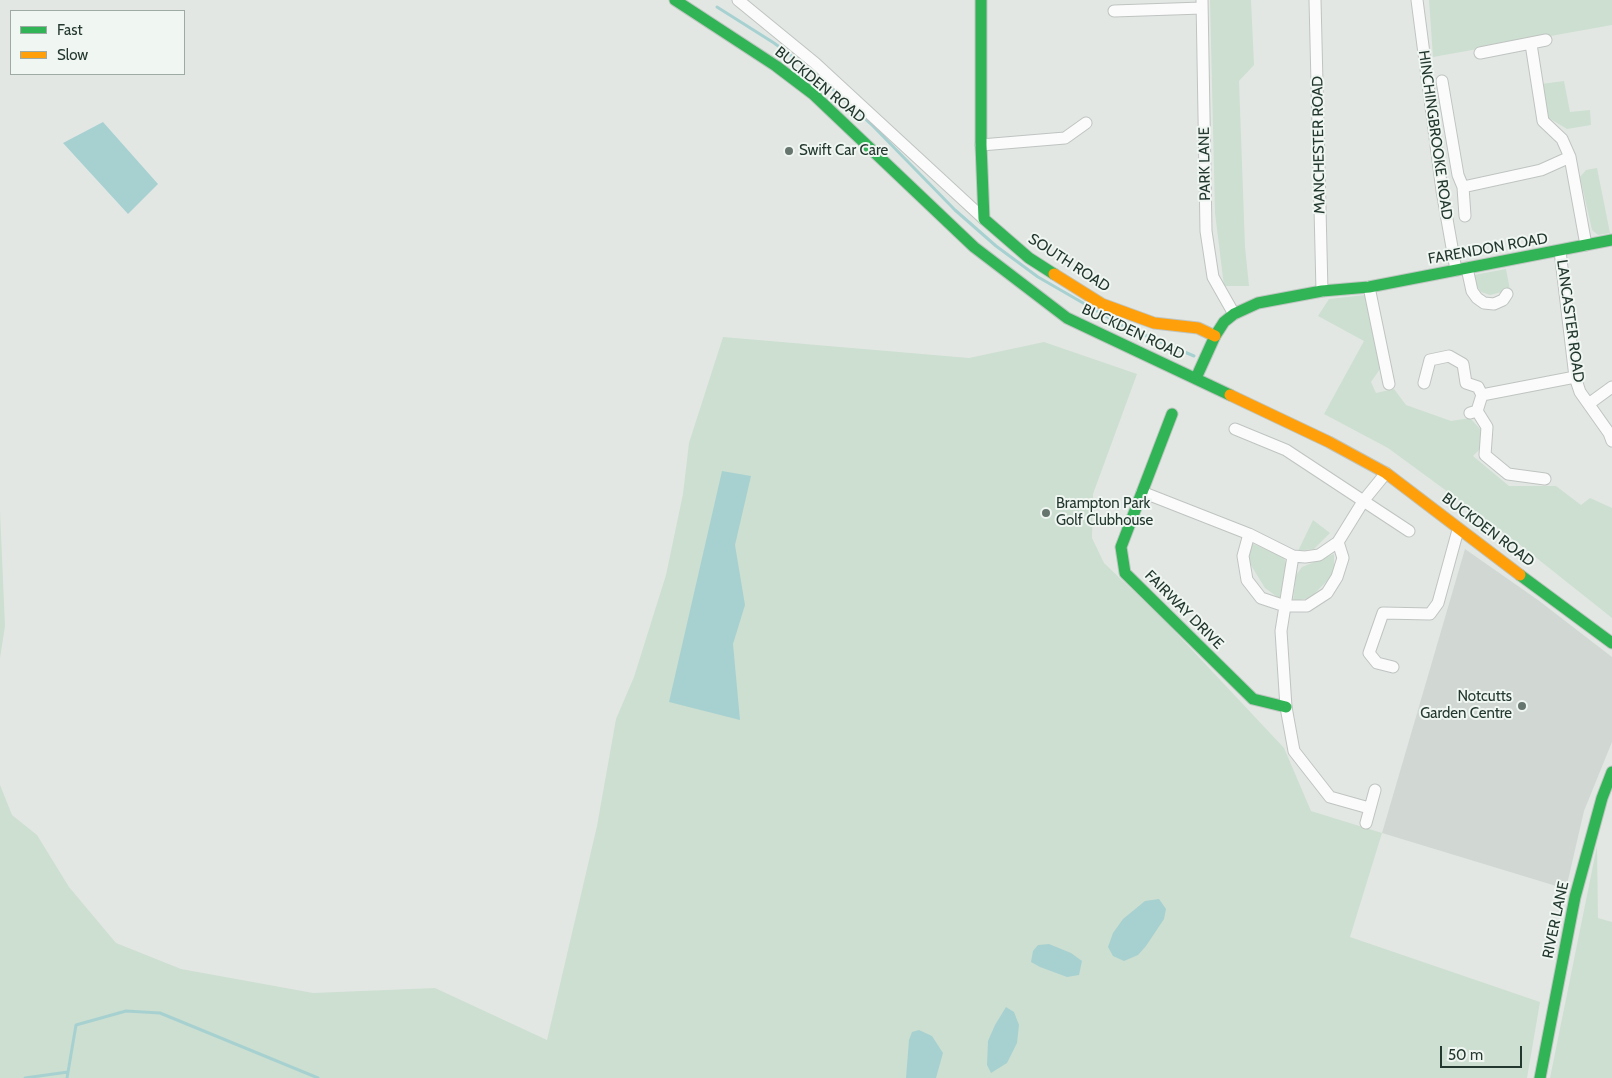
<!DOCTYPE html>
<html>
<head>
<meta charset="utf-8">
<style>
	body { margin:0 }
	#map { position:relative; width:1612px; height:1078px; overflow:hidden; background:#e2e7e4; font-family:Cabin,sans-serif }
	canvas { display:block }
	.legend { position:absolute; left:10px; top:10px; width:175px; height:65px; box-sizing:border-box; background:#f0f6f2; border:1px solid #9eaaa4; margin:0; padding:6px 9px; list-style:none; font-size:15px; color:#23382f }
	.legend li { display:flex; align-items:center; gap:10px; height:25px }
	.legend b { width:25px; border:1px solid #9eaaa4 }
	.scale { position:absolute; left:1440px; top:1046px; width:82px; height:22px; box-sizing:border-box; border:2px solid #23382f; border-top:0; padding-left:6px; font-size:15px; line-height:18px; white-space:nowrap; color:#23382f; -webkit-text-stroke:4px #f0f6f2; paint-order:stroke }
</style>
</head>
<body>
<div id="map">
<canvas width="1612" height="1078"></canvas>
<ul class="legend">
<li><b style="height:6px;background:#30b455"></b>Fast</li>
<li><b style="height:6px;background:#ff9f0a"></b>Slow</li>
</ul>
<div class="scale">50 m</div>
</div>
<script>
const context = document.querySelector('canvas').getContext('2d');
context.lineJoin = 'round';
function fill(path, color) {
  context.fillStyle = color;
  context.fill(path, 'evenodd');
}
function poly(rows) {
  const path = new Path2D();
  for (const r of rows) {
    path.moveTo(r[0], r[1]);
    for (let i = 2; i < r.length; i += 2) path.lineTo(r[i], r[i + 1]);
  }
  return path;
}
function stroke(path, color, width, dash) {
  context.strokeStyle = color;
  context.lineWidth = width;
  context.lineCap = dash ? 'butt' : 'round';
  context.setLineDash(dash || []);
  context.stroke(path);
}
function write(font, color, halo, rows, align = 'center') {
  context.font = font + ' Cabin,sans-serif';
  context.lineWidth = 4;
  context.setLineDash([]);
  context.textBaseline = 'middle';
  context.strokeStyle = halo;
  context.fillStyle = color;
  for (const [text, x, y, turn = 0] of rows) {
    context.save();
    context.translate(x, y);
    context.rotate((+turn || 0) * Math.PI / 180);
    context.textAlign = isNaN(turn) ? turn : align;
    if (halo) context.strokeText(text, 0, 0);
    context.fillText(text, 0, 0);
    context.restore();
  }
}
fill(poly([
	[1465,549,1538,600,1612,657,1612,742,1584,811,1566,889,1382,833]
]), '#d1d8d4');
fill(poly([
	[1210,0,1251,0,1254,65,1239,81,1245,247,1249,286,1224,286,1215,213],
	[1429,0,1612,0,1612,25,1433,57],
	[1564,81,1570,112,1590,110,1591,125,1567,129,1547,117,1541,84],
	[1597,168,1610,233,1598,235,1592,230,1580,177,1586,170],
	[1506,269,1510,290,1490,295,1481,292,1476,285,1474,275],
	[1365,295,1380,369,1371,382,1376,393,1394,389,1406,405,1451,421,1470,418,1481,430,1480,449,1473,456,1509,486,1556,486,1581,505,1590,498,1612,508,1612,618,1519,544,1388,448,1324,414,1364,341,1318,316,1329,299],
	[723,337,969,358,1044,342,1137,374,1093,494,1092,538,1104,563,1165,621,1284,748,1311,811,1382,833,1350,937,1540,1002,1527,1078,0,1078,0,785,12,815,37,835,69,887,116,943,181,969,313,993,435,988,547,1040,597,826,616,719,634,677,666,575,683,494,689,443],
	[0,511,5,626,0,658],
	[1313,520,1330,533,1314,549,1298,551],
	[1251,543,1284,557,1286,564,1280,599,1265,588,1249,562],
	[1334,554,1334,574,1310,598,1293,601,1296,575,1302,567],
	[1597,846,1598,918,1612,922,1612,1078,1550,1078]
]), '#cddfd0');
fill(poly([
	[103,122,158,184,128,214,63,143],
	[722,471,751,476,735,545,745,605,733,644,740,720,669,702],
	[1159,899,1166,909,1164,919,1146,946,1138,955,1124,961,1113,956,1108,947,1113,933,1123,919,1145,901],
	[1049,944,1071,953,1082,961,1079,975,1067,977,1040,967,1031,962,1033,951,1038,945],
	[1006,1007,1014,1012,1019,1025,1017,1043,1007,1063,991,1073,987,1065,988,1041,995,1025],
	[919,1030,932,1036,943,1053,936,1078,906,1078,909,1040,912,1032]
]), '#a7d1d1');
stroke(poly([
	[717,7,774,43,816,74,873,126,955,210,996,246,1038,277,1123,326,1194,356],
	[25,1078,68,1072],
	[67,1078,76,1025,126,1011,160,1013,318,1078]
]), '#a7d1d1', 3);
const street = poly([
	[738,0,815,63,984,219],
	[1202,0,1206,231,1213,277,1234,314],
	[1315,0,1322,291],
	[1417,0,1442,191,1456,270],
	[1114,11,1202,8],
	[1531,44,1543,121,1562,139,1570,157,1586,245],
	[1480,53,1546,40],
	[1442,81,1458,175,1463,187,1465,216],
	[981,145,1065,138,1086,123],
	[1463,187,1541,170,1570,157],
	[1560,251,1575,377,1580,392,1609,433,1612,441],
	[1467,268,1472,291,1477,298,1484,303,1494,304,1503,300,1507,294],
	[1369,287,1389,384],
	[1424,383,1430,360,1449,356,1463,364,1466,383,1478,387,1482,395,1477,411,1470,413],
	[1482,395,1575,377],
	[1590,403,1612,387],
	[1477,411,1487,427,1485,455,1508,474,1545,479],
	[1235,429,1286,450,1409,531],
	[1142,492,1249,534,1293,556,1305,557,1319,555,1338,542,1364,500,1386,473],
	[1249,534,1243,556,1247,580,1261,598,1285,606,1307,606,1327,593,1337,577,1343,558,1338,542],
	[1293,556,1281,631,1286,707,1294,751,1330,797,1369,808],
	[1393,667,1377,663,1369,653,1383,613,1430,614,1438,603,1458,530],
	[1366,823,1375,790]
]);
const fast = poly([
	[675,0,776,66,813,94,974,247,1067,318,1230,395],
	[981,0,981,145,984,219,1029,258,1054,274],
	[1196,378,1215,336,1224,322,1234,314,1258,303,1322,291,1369,287,1612,240],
	[1172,414,1121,547,1125,573,1253,699,1286,707],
	[1520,575,1612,643],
	[1540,1078,1575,897,1602,798,1612,772]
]);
const slow = poly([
	[1054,274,1102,304,1154,323,1198,328,1215,336],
	[1230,395,1329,442,1386,473,1520,575]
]);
stroke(street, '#bfc4c1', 13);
stroke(fast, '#bfc5c1', 13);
stroke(slow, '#bfc5c1', 13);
stroke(street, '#fbfbfb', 11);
stroke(fast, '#30b455', 11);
stroke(slow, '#ff9f0a', 11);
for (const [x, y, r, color] of [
	[789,151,5,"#66756e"],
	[1046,513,5,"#66756e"],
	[1522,706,5,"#66756e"]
]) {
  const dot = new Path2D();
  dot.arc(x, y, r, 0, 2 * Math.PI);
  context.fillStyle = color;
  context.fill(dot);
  stroke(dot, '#f0f6f2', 2);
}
write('15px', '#23382f', '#f0f6f2', [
	["BUCKDEN ROAD",820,85,39],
	["HINCHINGBROOKE ROAD",1435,135,82],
	["MANCHESTER ROAD",1319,145,-91],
	["PARK LANE",1205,164,-91],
	["FARENDON ROAD",1488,249,-10],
	["SOUTH ROAD",1069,263,33],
	["LANCASTER ROAD",1570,321,82],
	["BUCKDEN ROAD",1133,332,25],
	["BUCKDEN ROAD",1488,530,37],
	["FAIRWAY DRIVE",1184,610,45],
	["RIVER LANE",1556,920,-78]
]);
write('15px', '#23382f', '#f0f6f2', [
	["Swift Car Care",799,151],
	["Brampton Park",1056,504],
	["Golf Clubhouse",1056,521],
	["Notcutts",1512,697,"right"],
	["Garden Centre",1512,714,"right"]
], 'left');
</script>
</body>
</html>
